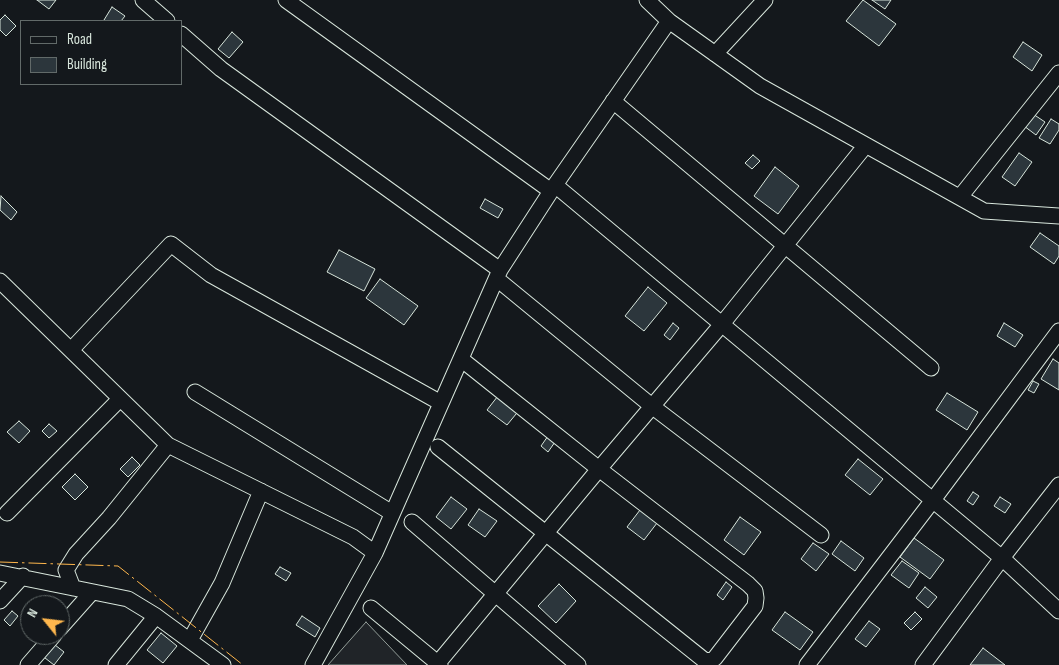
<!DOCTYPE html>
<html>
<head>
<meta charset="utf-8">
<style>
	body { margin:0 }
	#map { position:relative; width:1059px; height:665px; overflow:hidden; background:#14181c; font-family:"Sofia Sans Condensed",sans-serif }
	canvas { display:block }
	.legend { position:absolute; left:20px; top:20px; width:162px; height:65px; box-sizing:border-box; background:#14181c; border:1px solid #626a69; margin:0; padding:6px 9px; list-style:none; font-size:15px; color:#d8e6dc }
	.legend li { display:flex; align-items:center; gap:10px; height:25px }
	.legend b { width:25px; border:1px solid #626a69 }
	.north { position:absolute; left:20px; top:595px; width:50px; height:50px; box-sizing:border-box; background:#14181c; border:1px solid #626a69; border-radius:50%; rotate:299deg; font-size:14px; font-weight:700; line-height:20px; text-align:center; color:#d8e6dc }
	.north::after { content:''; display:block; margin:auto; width:18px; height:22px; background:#ffb74d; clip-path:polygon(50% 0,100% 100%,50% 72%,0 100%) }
</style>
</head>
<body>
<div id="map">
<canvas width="1059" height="665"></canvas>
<ul class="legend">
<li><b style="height:6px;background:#14181c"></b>Road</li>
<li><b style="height:14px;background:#2c363c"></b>Building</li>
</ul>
<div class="north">N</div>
</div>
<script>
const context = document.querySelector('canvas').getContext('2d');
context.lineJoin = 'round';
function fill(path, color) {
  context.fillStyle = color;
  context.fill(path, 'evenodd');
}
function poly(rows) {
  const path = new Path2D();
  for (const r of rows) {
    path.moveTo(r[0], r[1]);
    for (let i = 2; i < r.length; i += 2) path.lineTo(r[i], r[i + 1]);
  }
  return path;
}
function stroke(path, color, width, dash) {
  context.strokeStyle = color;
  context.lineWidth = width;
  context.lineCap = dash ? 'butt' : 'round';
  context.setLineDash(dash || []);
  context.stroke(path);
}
const green = poly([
	[366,622,407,665,328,665,366,622]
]);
fill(green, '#202428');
stroke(green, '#939e99', 1);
const building = poly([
	[37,0,56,0,49,9,37,0],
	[863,0,896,24,879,46,846,21,863,0],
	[872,0,891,0,885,9,872,0],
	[112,7,125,16,121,21,106,21,104,20,112,7],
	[5,15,16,26,6,36,0,30,0,20,5,15],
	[232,32,243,42,229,58,218,49,232,32],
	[1023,42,1042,55,1032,71,1013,57,1023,42],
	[1033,114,1045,122,1036,135,1024,126,1033,114],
	[1051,119,1059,124,1059,130,1050,144,1039,138,1051,119],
	[1019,153,1032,162,1015,186,1002,177,1019,153],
	[753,155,760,161,752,169,745,163,753,155],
	[775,167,799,186,778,214,754,196,775,167],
	[1,196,17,212,11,220,0,210,1,196],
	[485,199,503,209,498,218,480,208,485,199],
	[1040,233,1059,246,1059,256,1054,264,1030,247,1040,233],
	[339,250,375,269,364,291,327,272,339,250],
	[380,279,418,306,404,325,366,298,380,279],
	[648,287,667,303,644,331,625,316,648,287],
	[673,323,679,328,670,340,664,335,673,323],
	[1004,323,1023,335,1015,347,997,336,1004,323],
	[1053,359,1059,363,1059,390,1041,379,1053,359],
	[1033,381,1039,384,1034,393,1028,390,1033,381],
	[501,392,521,408,507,425,487,410,501,392],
	[947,393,978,412,967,430,936,410,947,393],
	[19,421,30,431,19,443,7,432,19,421],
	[49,424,57,431,49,438,42,431,49,424],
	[548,436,555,442,548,452,541,446,548,436],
	[132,457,140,465,128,477,120,469,132,457],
	[858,459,883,479,870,495,845,475,858,459],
	[75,474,88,487,75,500,62,487,75,474],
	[973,492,979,496,973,505,967,501,973,492],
	[451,497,467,509,451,529,436,517,451,497],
	[1000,497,1011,504,1005,513,994,506,1000,497],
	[479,509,497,521,485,537,468,525,479,509],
	[640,510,657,523,644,540,627,527,640,510],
	[740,517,761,532,744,555,724,540,740,517],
	[914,538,944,560,930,579,900,557,914,538],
	[841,541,864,558,855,571,832,554,841,541],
	[813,543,829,554,816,571,801,559,813,543],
	[902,561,919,573,909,588,891,575,902,561],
	[280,567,291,573,286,581,275,574,280,567],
	[726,582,732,587,723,600,717,595,726,582],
	[559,584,576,601,556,623,538,606,559,584],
	[925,587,937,597,928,608,916,598,925,587],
	[12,611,18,616,10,626,4,620,12,611],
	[785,612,813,632,800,650,772,630,785,612],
	[915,612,922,619,911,630,904,623,915,612],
	[302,616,320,628,315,637,296,625,302,616],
	[869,621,880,629,866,647,855,639,869,621],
	[161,633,177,646,163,663,147,650,161,633],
	[50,641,64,652,54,665,40,654,50,641],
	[983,648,1005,665,970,665,983,648]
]);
fill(building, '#2c363c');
stroke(building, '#d8e6dc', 1);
const street = poly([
	[143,0,167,21],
	[286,0,551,191],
	[647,0,669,21,555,185,1002,558,1059,611],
	[669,21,760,86,984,211,1059,216],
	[181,34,221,69,500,270],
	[715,54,765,0],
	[613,101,931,368],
	[960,197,1059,73],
	[497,279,653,407,821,535],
	[0,281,168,445,353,537,375,553],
	[71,350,171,244,211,275,441,403],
	[195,392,392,513],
	[438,447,704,660,711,661,715,658,755,606,756,598,755,591,748,584,599,469,461,359],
	[7,513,120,399],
	[412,522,578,665],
	[0,573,128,599,156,616,223,665],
	[73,588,66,570,76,554,109,518,168,445],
	[0,601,23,576],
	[371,608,440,665],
	[60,628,92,592],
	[190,640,222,583,261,491],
	[438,663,599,469,722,324,866,145],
	[28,665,54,635],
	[116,665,156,616],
	[313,665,375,553,500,270,555,185],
	[807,665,933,500,1059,331],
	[923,665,1002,558,1059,485]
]);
stroke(street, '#d8e6dc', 17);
stroke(street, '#14181c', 15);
stroke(poly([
	[0,562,118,566,243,665]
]), '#ffb74d', 1, [18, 4, 2.5, 4]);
</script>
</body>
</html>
